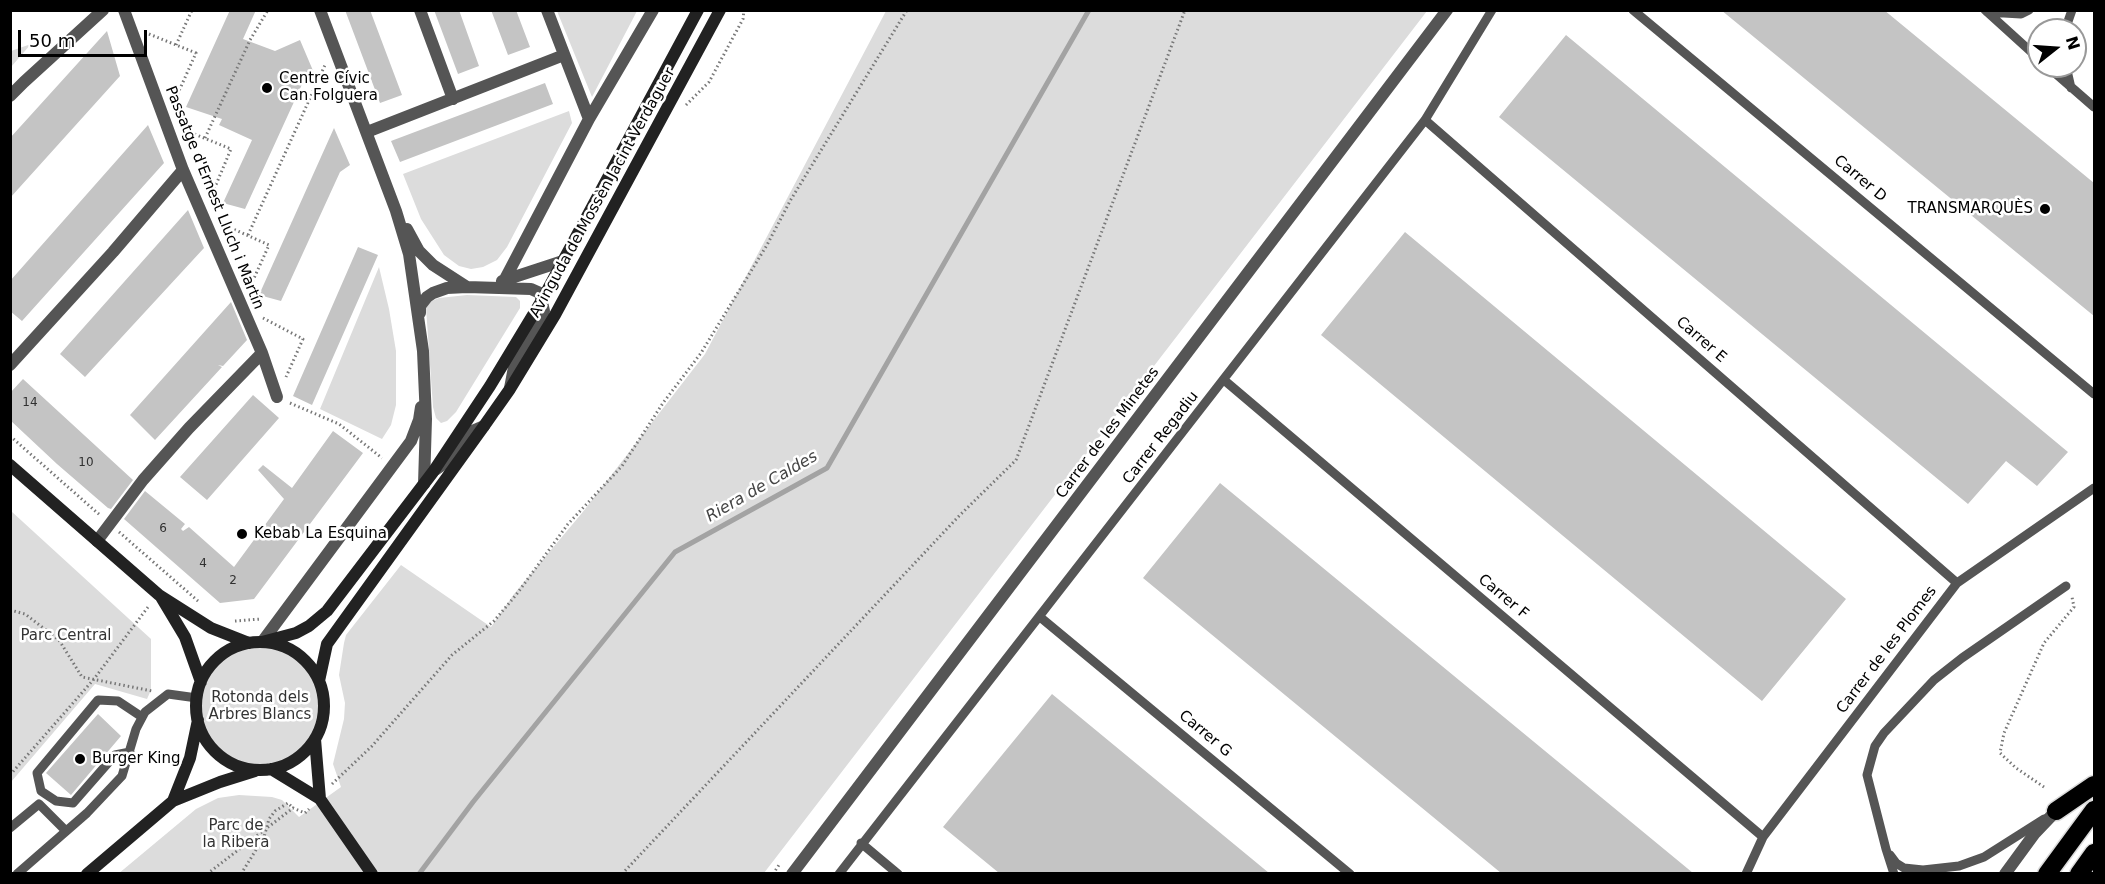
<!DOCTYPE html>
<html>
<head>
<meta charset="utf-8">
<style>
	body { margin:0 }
	#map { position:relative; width:2105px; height:884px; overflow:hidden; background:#fff; font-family:"DejaVu Sans",sans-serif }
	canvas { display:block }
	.frame { position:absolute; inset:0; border:12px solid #000; pointer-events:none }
	.north { position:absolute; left:2027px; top:18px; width:60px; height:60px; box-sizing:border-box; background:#fff; border:2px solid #999; border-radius:50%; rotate:73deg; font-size:16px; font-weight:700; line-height:24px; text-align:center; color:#000 }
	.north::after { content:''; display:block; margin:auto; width:21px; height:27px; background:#000; clip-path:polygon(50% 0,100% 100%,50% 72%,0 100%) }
	.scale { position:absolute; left:18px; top:30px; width:129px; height:27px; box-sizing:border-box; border:3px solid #000; border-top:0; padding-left:8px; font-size:18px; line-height:21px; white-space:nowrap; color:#000; -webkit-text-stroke:4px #fff; paint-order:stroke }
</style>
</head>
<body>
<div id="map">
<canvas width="2105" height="884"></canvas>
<div class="frame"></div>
<div class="north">N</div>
<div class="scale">50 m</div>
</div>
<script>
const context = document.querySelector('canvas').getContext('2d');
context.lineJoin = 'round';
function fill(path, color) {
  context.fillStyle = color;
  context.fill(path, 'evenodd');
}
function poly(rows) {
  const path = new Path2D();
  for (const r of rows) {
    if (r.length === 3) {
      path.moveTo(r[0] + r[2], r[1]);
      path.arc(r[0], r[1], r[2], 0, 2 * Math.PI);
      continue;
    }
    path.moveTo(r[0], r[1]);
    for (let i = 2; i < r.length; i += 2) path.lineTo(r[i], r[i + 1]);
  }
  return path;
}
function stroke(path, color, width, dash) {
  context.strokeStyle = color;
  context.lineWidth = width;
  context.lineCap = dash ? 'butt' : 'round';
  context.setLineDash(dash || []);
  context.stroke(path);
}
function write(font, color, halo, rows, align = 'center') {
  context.font = font + ' "DejaVu Sans",sans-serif';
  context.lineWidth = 5;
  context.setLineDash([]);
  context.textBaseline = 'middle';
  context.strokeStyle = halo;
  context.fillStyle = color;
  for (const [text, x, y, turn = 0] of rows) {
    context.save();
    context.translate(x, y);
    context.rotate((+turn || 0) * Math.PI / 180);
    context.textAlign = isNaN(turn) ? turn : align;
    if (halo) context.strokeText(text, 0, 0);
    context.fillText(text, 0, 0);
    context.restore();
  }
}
fill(poly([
	[557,11,637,11,592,97],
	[886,11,1427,11,764,873,118,874,196,809,218,798,239,795,272,797,282,800,299,817,341,787,333,764,344,719,345,703,339,675,344,643,346,635,401,565,491,627,514,594,582,513,705,354],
	[31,44,11,67,11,51],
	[569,111,572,123,507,247,497,260,483,267,471,269,459,266,444,255,421,219,403,174],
	[379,267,389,309,396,351,396,405,391,425,382,439,320,409],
	[467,295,516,297,520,301,520,308,456,412,447,421,441,423,436,418,433,407,426,308,429,302,439,298],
	[11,511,151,639,151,690,147,699,95,684,11,782],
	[260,706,64]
]), '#dcdcdc');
stroke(poly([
	[419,874,473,802,675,552,827,468,1089,10]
]), '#a3a3a3', 5);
fill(poly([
	[230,10,256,10,243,39,275,51,300,40,314,73,304,80,245,209,223,203,252,140,219,125,222,119,186,107],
	[345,10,370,10,402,95,380,103],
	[434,10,459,10,479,66,458,74],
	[491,10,516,10,530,47,508,55],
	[1721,10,1884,10,2094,183,2094,316],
	[107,31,120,76,10,198,10,138],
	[1566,35,2068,452,2037,486,2006,461,1968,504,1499,117],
	[545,83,553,104,400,162,391,141],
	[148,125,164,163,22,321,10,311,10,281],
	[334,128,350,165,340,172,281,301,259,295],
	[188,210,204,248,85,377,60,354],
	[1405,232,1846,599,1762,701,1321,335],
	[358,247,378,255,312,405,293,396],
	[231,302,247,340,223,366,218,365,222,367,155,440,130,415],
	[23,379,133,480,111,509,108,508,57,464,10,420,10,393],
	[253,395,279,418,207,500,180,477],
	[333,431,363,453,254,599,220,603,124,519,145,491,185,524,181,529,183,531,189,527,234,567,284,499,258,470,263,465,292,488],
	[1220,483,1693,873,1501,873,1143,578],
	[1052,694,1269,873,999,873,943,827],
	[98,714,121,736,71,795,46,773]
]), '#c4c4c4');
const highway = poly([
	[2056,811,2094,785],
	[2047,874,2094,810],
	[2079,874,2094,853]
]);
stroke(highway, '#dbdbdb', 21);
stroke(poly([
	[149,34,196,53,174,102],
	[176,45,192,10],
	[686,105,709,82,743,19,744,10],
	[182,129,231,149,210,199],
	[205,138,250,40,268,10],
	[222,224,269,245,250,287],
	[248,235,325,65],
	[263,318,303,339,286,377],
	[290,403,339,424,382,458],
	[10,436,101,516],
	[119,532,198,601],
	[10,610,25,614,59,640,82,677,152,691],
	[235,621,261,619],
	[10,775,94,679,148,607],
	[332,784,372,746,452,655,494,621,516,595,568,524,622,466,663,403,701,353,767,245,790,201,907,10],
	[2044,787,2016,768,2000,753,2004,733,2044,643,2074,607,2072,597],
	[207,874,293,808,305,813,309,809],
	[241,874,264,837,269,819,275,811,288,803,293,808],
	[622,874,959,516,1016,460,1185,10],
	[773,874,779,865]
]), '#777', 3, [1.5, 3]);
stroke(poly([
	[1633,10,2094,394],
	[1985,10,2039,59],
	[1987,12,2021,14,2029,10],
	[2065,30,2072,10],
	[2047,66,2094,107],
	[2066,66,2071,88],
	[1425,120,1957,583],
	[1224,380,1763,837],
	[1040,617,1350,874],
	[130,752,115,755,73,803,56,801,41,791,37,773,98,700,118,701,142,717],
	[10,828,39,804,66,831],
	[861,843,898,874],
	[1890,855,1896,863,1904,868,1923,870,1959,866,1984,857,2044,819],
	[17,874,87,813,122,776,136,729,145,712,168,694,197,698],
	[839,874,1425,120,1492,10],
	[1746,874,1763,837,1957,583,2094,488],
	[1894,874,1886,849,1867,775,1875,746,1884,733,1934,680,1962,658,2066,586]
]), '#555', 9);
stroke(poly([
	[124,10,183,170,262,353,277,397],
	[320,10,396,211,409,254,423,351,426,419,424,484],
	[420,10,453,99],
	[547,10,589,119],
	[10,96,24,82,103,10],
	[367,132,564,55],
	[407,229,419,251,433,265,467,287],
	[505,279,589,119,653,10],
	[502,281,563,261],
	[420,313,420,306,427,297,433,293,447,288,467,287,531,289,540,293,544,311,538,326,514,367,510,388],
	[10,365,113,252,183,170],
	[435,470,452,458,470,432,484,426],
	[97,541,143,480,189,428,262,353],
	[262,642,411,441,419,420,421,407],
	[792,874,1447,10],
	[2005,874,2035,833,2056,811]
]), '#555', 12);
stroke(poly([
	[10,465,159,595,211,628,249,643],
	[161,597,185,637,201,682],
	[262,642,296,633,309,626,327,611,433,472,490,386,542,300,698,10],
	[260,706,64],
	[319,681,327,644,484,426,510,389,555,315,720,10],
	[315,739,320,799],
	[271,769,320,799,372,874],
	[173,801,190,758,198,720],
	[87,874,173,801,220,782,255,771]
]), '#222', 12);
stroke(highway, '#000', 18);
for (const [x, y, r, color] of [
	[267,88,6,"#000"],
	[2045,209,6,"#000"],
	[242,534,6,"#000"],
	[80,759,6,"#000"]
]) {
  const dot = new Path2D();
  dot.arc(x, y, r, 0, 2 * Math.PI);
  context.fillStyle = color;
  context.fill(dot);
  stroke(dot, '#fff', 2);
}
write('12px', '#313131', null, [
	["14",30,403],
	["10",86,463],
	["6",163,529],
	["4",203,564],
	["2",233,581]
]);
write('15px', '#000', '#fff', [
	["Centre Cívic",279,79],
	["Can Folguera",279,96],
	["TRANSMARQUÈS",2033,209,"right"],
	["Kebab La Esquina",254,534],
	["Burger King",92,759]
], 'left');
write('15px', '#000', '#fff', [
	["Carrer D",1860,179,40],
	["Avinguda de Mossèn Jacint Verdaguer",603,193,-61],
	["Passatge d'Ernest Lluch i Martín",214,198,68],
	["Carrer E",1701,340,41],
	["Carrer de les Minetes",1108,433,-53],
	["Carrer Regadiu",1161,438,-52],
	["Carrer F",1503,597,40],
	["Carrer de les Plomes",1887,650,-53],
	["Carrer G",1205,734,40]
]);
write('15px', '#333', '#fff', [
	["Parc Central",66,636],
	["Rotonda dels",260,698],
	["Arbres Blancs",260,715],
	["Parc de",236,826],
	["la Ribera",236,843]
]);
write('italic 16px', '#444', '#fff', [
	["Riera de Caldes",762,487,-30]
]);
</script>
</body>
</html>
